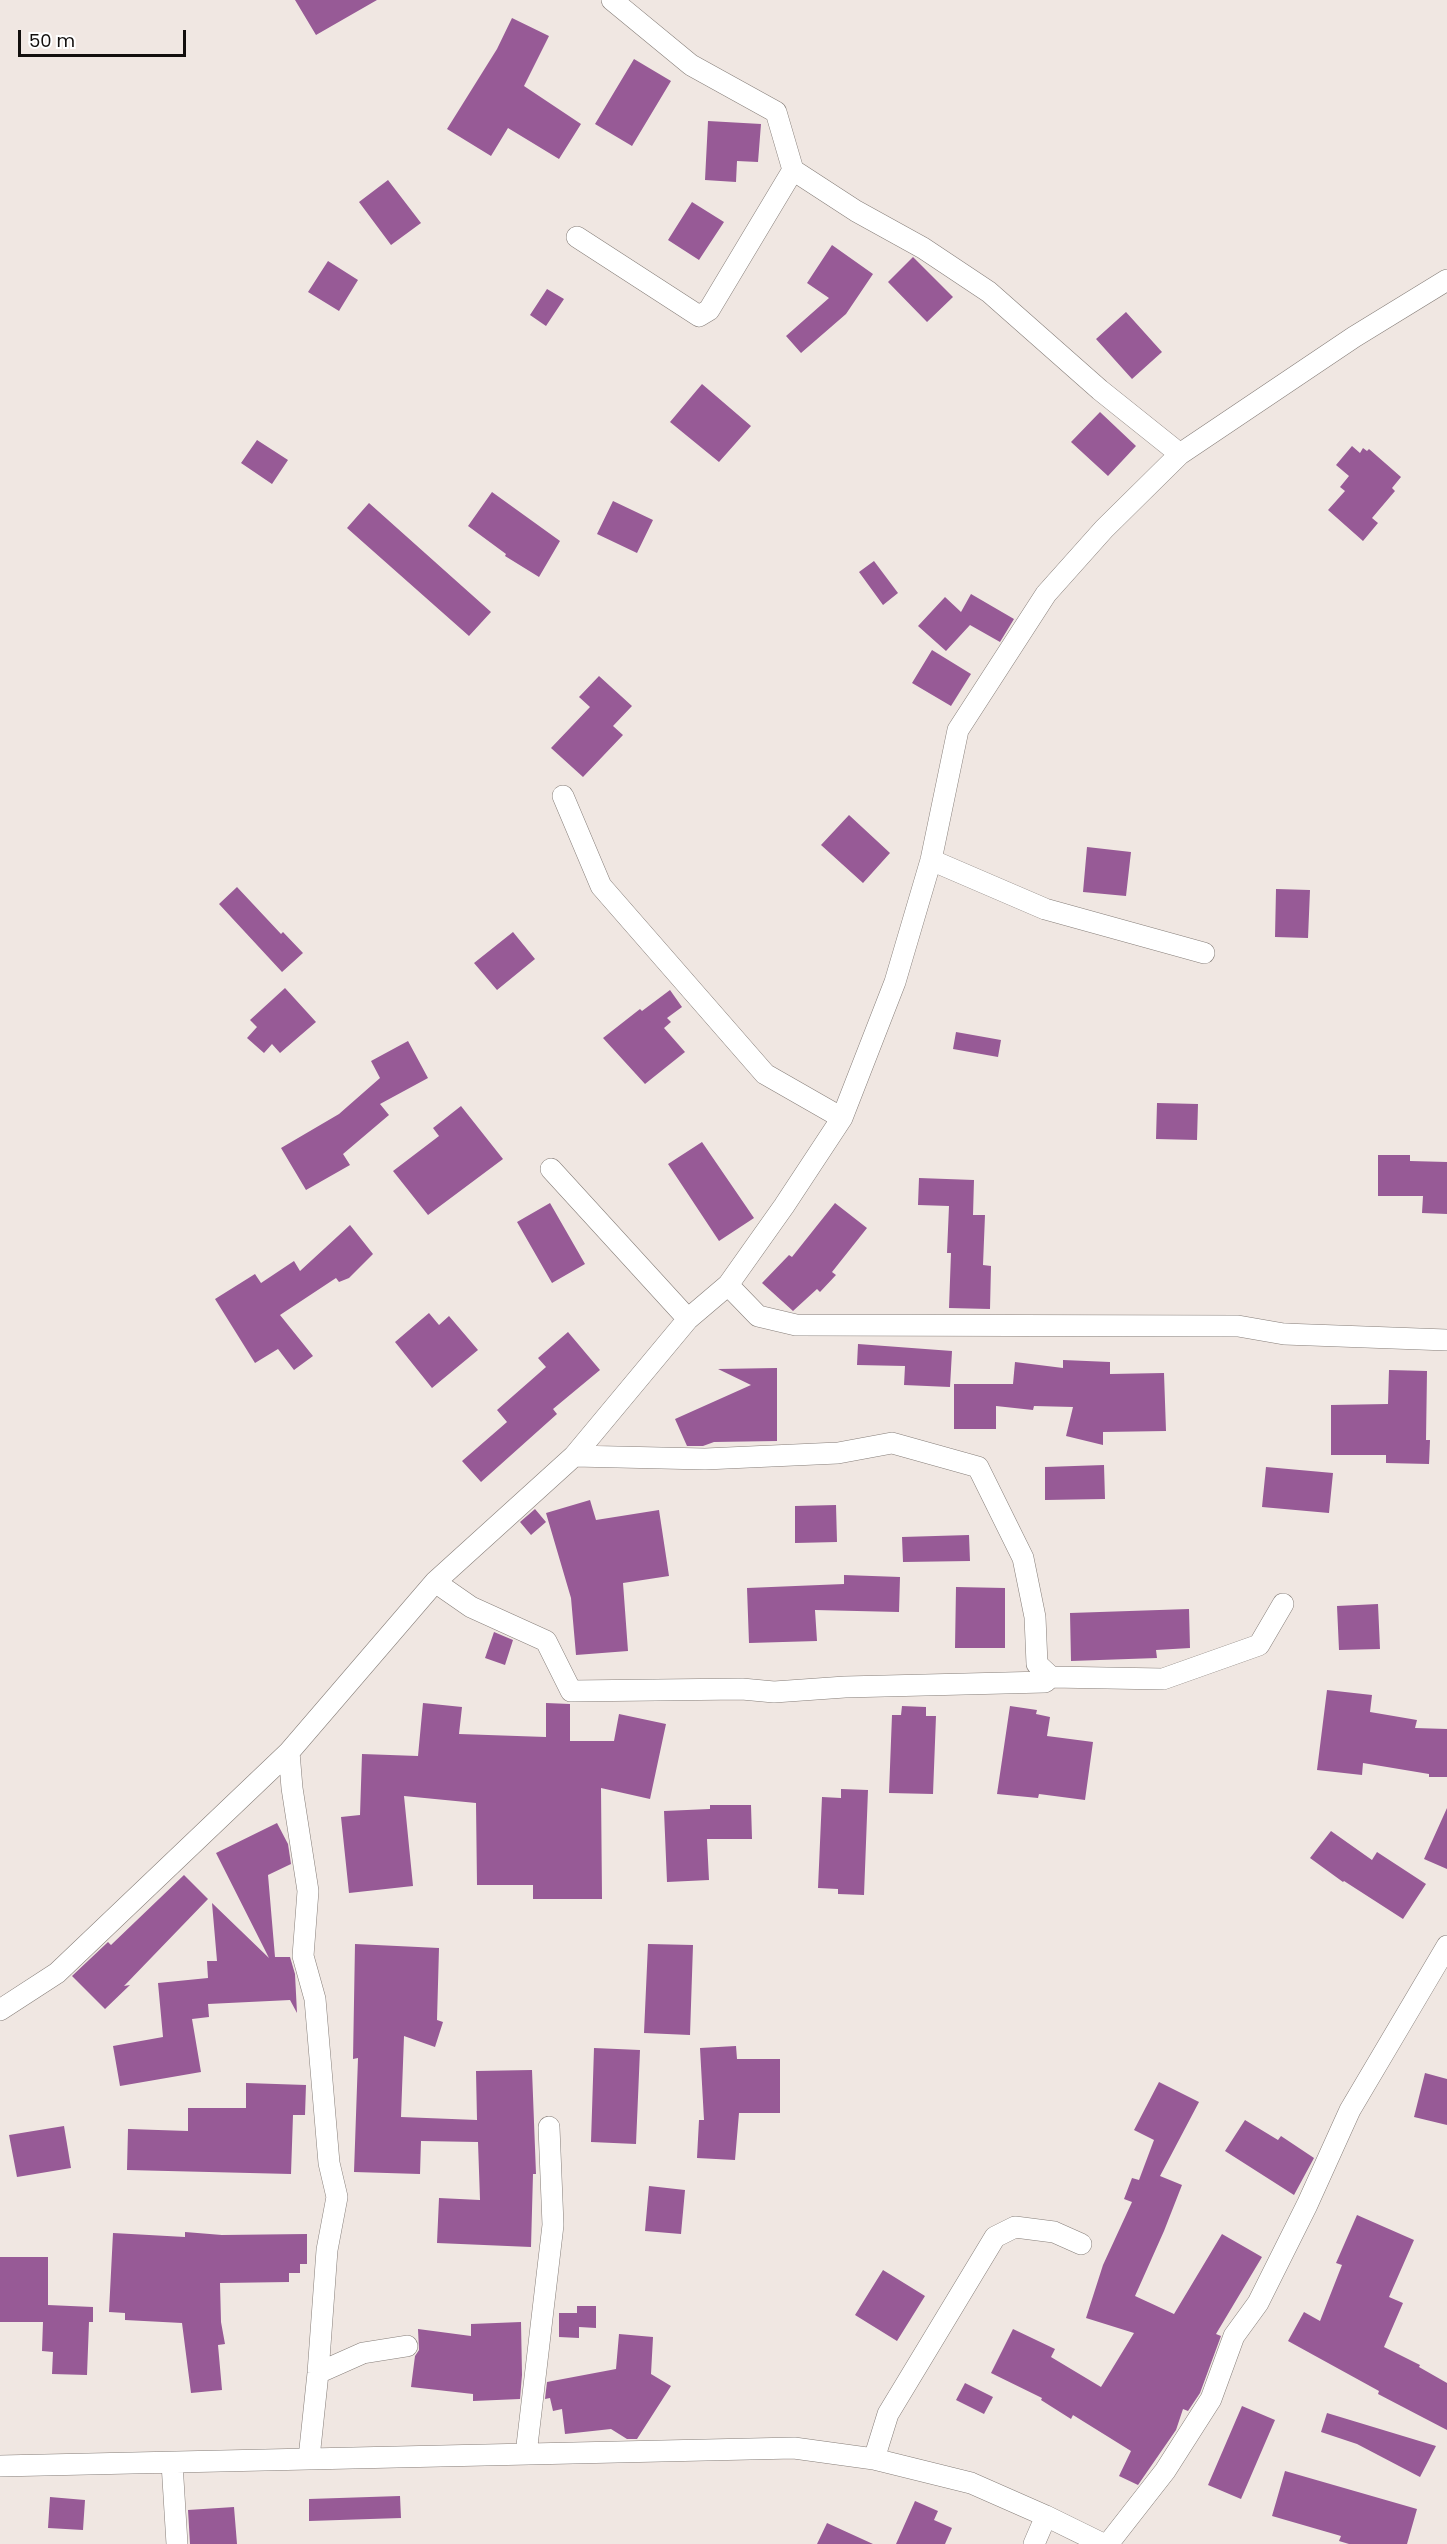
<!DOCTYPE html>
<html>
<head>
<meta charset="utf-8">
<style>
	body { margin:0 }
	#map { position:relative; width:1447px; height:2544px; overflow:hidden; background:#f0e7e2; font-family:Poppins,sans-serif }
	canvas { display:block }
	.scale { position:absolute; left:18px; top:30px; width:168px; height:27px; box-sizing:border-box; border:3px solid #120f0d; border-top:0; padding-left:8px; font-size:18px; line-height:21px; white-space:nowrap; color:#120f0d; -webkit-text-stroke:4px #fff; paint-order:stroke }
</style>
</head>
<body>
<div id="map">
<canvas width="1447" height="2544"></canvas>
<div class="scale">50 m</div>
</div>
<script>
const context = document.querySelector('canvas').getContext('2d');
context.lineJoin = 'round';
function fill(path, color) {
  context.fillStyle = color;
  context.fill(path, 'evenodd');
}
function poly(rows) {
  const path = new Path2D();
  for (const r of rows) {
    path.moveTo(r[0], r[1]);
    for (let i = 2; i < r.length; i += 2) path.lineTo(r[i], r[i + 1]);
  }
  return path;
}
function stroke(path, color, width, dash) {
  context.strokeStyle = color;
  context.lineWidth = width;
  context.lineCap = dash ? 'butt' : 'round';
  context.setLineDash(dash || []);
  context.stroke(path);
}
fill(poly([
	[295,0,377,0,316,35],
	[512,18,549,36,524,86,581,124,559,159,508,128,491,156,447,129,497,49],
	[634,59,671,81,632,146,595,124],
	[708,121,761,124,758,162,737,161,736,182,705,180],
	[388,180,421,223,391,245,359,202],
	[692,202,724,222,699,260,668,240],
	[832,245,873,274,846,314,801,353,786,336,829,298,807,283],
	[913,257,953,297,927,322,888,282],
	[328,261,358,280,339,311,308,292],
	[547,289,564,299,546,326,530,315],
	[1126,312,1162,352,1132,379,1096,339],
	[702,384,751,426,719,462,670,422],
	[1100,412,1136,446,1108,476,1071,442],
	[257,440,288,460,272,484,241,463],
	[1352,446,1360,453,1363,448,1367,451,1369,449,1401,477,1392,488,1395,491,1372,518,1378,523,1363,541,1328,510,1345,491,1340,487,1349,476,1336,465],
	[492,492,560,541,539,577,505,556,506,554,468,526],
	[613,501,653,520,637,553,597,534],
	[369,503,491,612,469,636,347,528],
	[874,561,898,593,883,605,859,572],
	[971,594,1014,619,1000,642,970,625,946,651,918,626,945,597,961,612],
	[932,650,971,674,951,706,912,683],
	[599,676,632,706,613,726,623,735,583,777,551,748,590,707,579,697],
	[849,815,890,853,863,883,821,845],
	[1087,847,1131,852,1126,896,1083,892],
	[237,887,281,934,283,932,303,953,282,972,219,904],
	[1276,889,1310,890,1308,938,1275,937],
	[513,932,535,959,497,990,474,963],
	[285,988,316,1022,280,1053,272,1044,264,1053,247,1038,257,1027,250,1020],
	[670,990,682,1007,667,1018,671,1022,664,1028,685,1052,645,1084,603,1038,640,1009,642,1011],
	[956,1032,1001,1040,998,1057,953,1049],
	[408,1041,428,1078,380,1104,389,1115,343,1154,350,1165,306,1190,281,1148,339,1114,380,1078,371,1061],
	[1157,1103,1198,1104,1197,1140,1156,1139],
	[461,1106,503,1159,428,1215,393,1171,439,1136,433,1128],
	[702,1142,754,1218,719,1241,668,1164],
	[1378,1155,1410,1155,1410,1161,1447,1162,1447,1214,1422,1213,1423,1196,1378,1196],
	[919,1178,974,1180,973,1215,985,1215,983,1265,991,1266,990,1309,949,1308,951,1253,947,1253,949,1206,918,1205],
	[550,1203,585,1264,552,1283,517,1222],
	[835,1203,867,1228,832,1272,836,1275,820,1292,817,1289,793,1311,762,1283,789,1255,792,1257],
	[350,1225,373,1254,349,1278,339,1282,336,1278,280,1315,313,1356,294,1370,278,1349,255,1363,215,1299,255,1274,261,1283,294,1261,300,1271],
	[429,1313,439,1325,449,1316,478,1350,432,1388,395,1342],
	[568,1332,600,1370,553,1409,557,1414,481,1482,462,1461,507,1422,497,1410,546,1367,538,1358],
	[858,1344,952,1351,950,1387,904,1385,905,1366,857,1365],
	[1063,1360,1110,1362,1110,1374,1164,1373,1166,1431,1103,1432,1103,1445,1066,1436,1073,1407,1034,1406,1033,1410,996,1406,996,1429,954,1429,954,1384,1013,1384,1015,1362,1063,1368],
	[777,1368,777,1441,714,1442,703,1446,687,1446,675,1419,751,1385,718,1369],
	[1389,1370,1427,1371,1426,1440,1430,1440,1429,1464,1386,1463,1386,1455,1331,1455,1331,1405,1388,1404],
	[1104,1465,1105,1499,1045,1500,1045,1467],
	[1266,1467,1333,1473,1329,1513,1262,1507],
	[590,1500,596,1520,659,1510,669,1576,623,1583,628,1651,576,1655,571,1598,546,1513],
	[836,1505,837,1542,795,1543,795,1506],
	[535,1509,546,1522,531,1535,520,1522],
	[969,1535,970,1561,903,1562,902,1537],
	[844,1575,900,1577,899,1612,815,1610,817,1641,749,1643,747,1588,844,1584],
	[956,1587,1005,1588,1005,1648,955,1648],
	[1378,1604,1380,1649,1339,1650,1337,1606],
	[1189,1609,1190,1648,1156,1650,1157,1658,1071,1661,1070,1613],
	[494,1632,513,1640,505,1665,485,1658],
	[1327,1690,1372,1695,1370,1712,1417,1720,1415,1728,1447,1729,1447,1777,1429,1777,1429,1774,1363,1763,1362,1775,1317,1770],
	[423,1703,462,1707,459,1734,546,1737,546,1703,570,1704,570,1741,614,1741,619,1714,666,1724,650,1799,601,1788,602,1899,533,1899,533,1885,477,1885,476,1803,404,1796,413,1886,349,1893,341,1817,360,1815,362,1754,418,1756],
	[902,1706,926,1707,926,1716,936,1716,933,1794,889,1793,892,1715,901,1715],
	[1010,1706,1037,1710,1036,1714,1050,1717,1047,1736,1093,1742,1085,1800,1039,1794,1038,1798,997,1794],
	[841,1789,868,1790,864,1895,838,1894,838,1889,818,1888,822,1797,841,1798],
	[710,1805,751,1805,752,1839,707,1839,709,1880,667,1882,664,1811,710,1809],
	[1447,1808,1447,1869,1424,1859],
	[277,1823,288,1844,291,1864,268,1875,275,1957,290,1957,295,1974,297,2013,290,2000,208,2004,209,2017,192,2019,201,2072,120,2086,113,2046,163,2037,158,1983,208,1978,207,1961,217,1961,212,1903,269,1958,216,1853],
	[1331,1831,1372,1860,1377,1852,1426,1884,1403,1919,1344,1881,1343,1882,1310,1858],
	[184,1875,208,1899,124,1986,130,1985,105,2009,72,1976,108,1942,111,1945],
	[355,1944,439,1948,437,2020,443,2022,435,2047,404,2036,401,2117,477,2120,476,2071,532,2070,536,2174,533,2174,531,2247,437,2243,439,2198,480,2200,478,2142,421,2141,420,2174,354,2172,358,2058,353,2059],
	[648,1944,693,1945,690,2035,644,2033],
	[736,2046,737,2059,780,2059,780,2113,739,2113,735,2160,697,2158,699,2120,704,2120,700,2048],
	[594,2048,640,2050,636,2144,591,2142],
	[1425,2073,1447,2079,1447,2125,1414,2117],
	[1159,2082,1199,2102,1160,2176,1182,2185,1164,2231,1135,2296,1174,2314,1222,2234,1262,2257,1216,2334,1221,2336,1200,2393,1188,2411,1183,2409,1176,2430,1138,2485,1119,2476,1131,2451,1073,2415,1071,2419,1041,2400,1042,2398,991,2373,1013,2329,1055,2349,1051,2357,1101,2387,1134,2333,1086,2318,1103,2265,1132,2202,1124,2199,1132,2178,1139,2180,1154,2140,1134,2130],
	[246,2083,306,2085,305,2115,293,2115,291,2174,127,2170,128,2129,188,2131,188,2108,246,2108],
	[1245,2120,1278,2140,1281,2136,1314,2158,1294,2195,1225,2151],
	[64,2126,71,2168,17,2177,9,2135],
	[649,2186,685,2190,681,2234,645,2231],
	[1357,2215,1414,2240,1389,2297,1403,2303,1384,2347,1420,2365,1419,2367,1447,2383,1447,2430,1378,2394,1379,2391,1288,2341,1304,2312,1320,2321,1342,2265,1336,2263],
	[185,2232,222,2235,307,2234,307,2264,300,2264,300,2273,289,2273,289,2282,220,2283,221,2322,225,2344,218,2345,222,2390,191,2393,182,2323,125,2320,125,2313,109,2312,113,2233,185,2237],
	[0,2257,48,2257,48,2305,93,2307,93,2322,89,2322,87,2375,52,2374,53,2352,42,2351,43,2322,0,2322],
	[883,2270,925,2296,897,2341,855,2315],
	[577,2306,596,2306,596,2328,579,2327,579,2338,559,2337,559,2313,577,2313],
	[521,2322,522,2375,520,2399,473,2401,473,2394,411,2387,415,2356,419,2350,418,2329,471,2336,471,2324],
	[619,2334,653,2337,651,2374,671,2386,637,2439,627,2439,611,2429,565,2434,562,2409,553,2411,550,2398,545,2399,547,2382,616,2369],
	[965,2383,993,2397,984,2414,956,2400],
	[1242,2406,1275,2420,1241,2499,1208,2485],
	[1327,2413,1436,2446,1420,2477,1357,2444,1321,2432],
	[1285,2471,1417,2509,1407,2544,1349,2544,1339,2541,1341,2536,1272,2516],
	[400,2496,401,2518,309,2521,309,2499],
	[50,2497,85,2500,83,2530,48,2528],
	[915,2501,938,2511,934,2520,952,2528,945,2544,896,2544],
	[234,2507,237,2544,190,2544,188,2510],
	[827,2523,873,2544,817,2544]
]), '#975a96');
const street = poly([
	[793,170,856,211,923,248,989,292,1100,390,1180,454],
	[577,237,699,316,709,310,793,170,776,112,691,65,612,0],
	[563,796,601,886,765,1074,842,1118],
	[931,860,1045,909,1204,953],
	[551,1169,688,1319],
	[728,1285,758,1316,796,1325,1238,1326,1284,1334,1447,1340],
	[574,1456,705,1459,838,1453,892,1443,978,1467,1023,1558,1035,1617,1037,1664,1051,1677,1163,1679,1259,1645,1283,1604],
	[435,1582,471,1607,546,1641,571,1691,742,1689,774,1692,845,1687,1045,1682,1051,1677],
	[289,1752,292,1788,308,1891,303,1956,315,1999,329,2163,337,2197,327,2250,318,2373,309,2458],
	[0,2010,57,1973,289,1752,435,1582,574,1456,688,1319,728,1285,784,1206,842,1118,895,982,931,860,958,730,1046,594,1104,529,1180,454,1354,337,1447,280],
	[318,2373,363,2353,407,2346],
	[526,2454,553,2225,549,2127],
	[874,2459,888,2414,995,2237,1015,2227,1054,2232,1081,2244],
	[172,2463,177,2544],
	[0,2466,794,2448,874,2459,971,2483,1046,2516,1103,2544],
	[1034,2544,1046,2516],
	[1108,2544,1165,2471,1211,2399,1234,2336,1258,2303,1307,2205,1350,2110,1447,1946]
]);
stroke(street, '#867e79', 22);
stroke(street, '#fff', 21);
</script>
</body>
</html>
